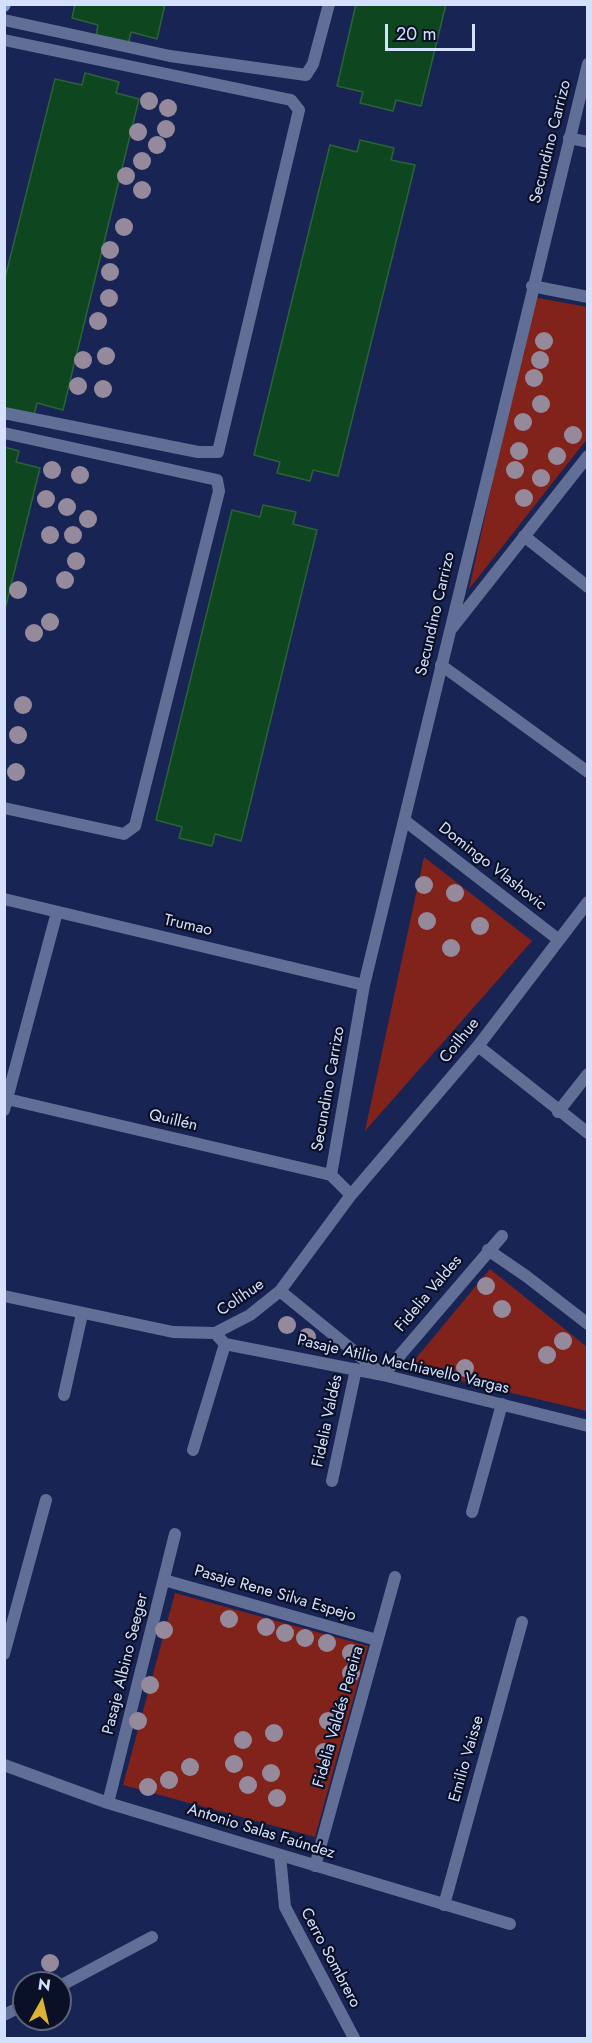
<!DOCTYPE html>
<html>
<head>
<meta charset="utf-8">
<style>
	body { margin:0 }
	#map { position:relative; width:592px; height:2043px; overflow:hidden; background:#182454; font-family:Jost,sans-serif }
	canvas { display:block }
	.frame { position:absolute; inset:0; border:6px solid #d4e0fe; pointer-events:none }
	.north { position:absolute; left:12px; top:1971px; width:60px; height:60px; box-sizing:border-box; background:#0a1025; border:2px solid #5b637c; border-radius:50%; rotate:8deg; font-size:16px; font-weight:700; line-height:24px; text-align:center; color:#d4e0fe }
	.north::after { content:''; display:block; margin:auto; width:21px; height:27px; background:#dcb233; clip-path:polygon(50% 0,100% 100%,50% 72%,0 100%) }
	.scale { position:absolute; left:385px; top:24px; width:90px; height:27px; box-sizing:border-box; border:3px solid #d4e0fe; border-top:0; padding-left:8px; font-size:18px; line-height:21px; white-space:nowrap; color:#d4e0fe; -webkit-text-stroke:4px #0a1025; paint-order:stroke }
</style>
</head>
<body>
<div id="map">
<canvas width="592" height="2043"></canvas>
<div class="frame"></div>
<div class="north">N</div>
<div class="scale">20 m</div>
</div>
<script>
const context = document.querySelector('canvas').getContext('2d');
context.lineJoin = 'round';
function fill(path, color) {
  context.fillStyle = color;
  context.fill(path, 'evenodd');
}
function poly(rows) {
  const path = new Path2D();
  for (const r of rows) {
    path.moveTo(r[0], r[1]);
    for (let i = 2; i < r.length; i += 2) path.lineTo(r[i], r[i + 1]);
  }
  return path;
}
function stroke(path, color, width, dash) {
  context.strokeStyle = color;
  context.lineWidth = width;
  context.lineCap = dash ? 'butt' : 'round';
  context.setLineDash(dash || []);
  context.stroke(path);
}
function write(font, color, halo, rows, align = 'center') {
  context.font = font + ' Jost,sans-serif';
  context.lineWidth = 4.5;
  context.setLineDash([]);
  context.textBaseline = 'middle';
  context.strokeStyle = halo;
  context.fillStyle = color;
  for (const [text, x, y, turn = 0] of rows) {
    context.save();
    context.translate(x, y);
    context.rotate((+turn || 0) * Math.PI / 180);
    context.textAlign = isNaN(turn) ? turn : align;
    if (halo) context.strokeText(text, 0, 0);
    context.fillText(text, 0, 0);
    context.restore();
  }
}
fill(poly([
	[533,297,587,307,587,439,469,589],
	[424,857,532,941,365,1131],
	[490,1269,587,1347,587,1411,408,1368],
	[175,1593,368,1646,315,1837,123,1785]
]), '#82231b');
const building = poly([
	[75,4,165,4,157,39,131,32,128,44,96,36,98,25,72,18,75,4],
	[356,4,446,4,421,106,396,100,393,111,360,103,363,92,337,86,356,4],
	[85,73,119,82,116,93,139,99,63,410,37,403,34,415,4,408,4,282,55,79,82,85,85,73],
	[360,140,394,148,391,160,415,165,338,476,313,470,310,481,277,473,280,462,254,455,330,145,357,152,360,140],
	[4,447,19,451,16,462,40,468,4,613,4,447],
	[263,505,296,512,293,524,317,530,241,841,215,834,212,846,179,838,182,827,156,820,232,510,260,517,263,505]
]);
fill(building, '#0d461f');
stroke(building, '#2c6238', 1.5);
stroke(poly([
	[4,20,170,56,306,75,313,64,329,4],
	[4,40,291,100,299,110,218,452,198,452,4,413],
	[4,433,217,480,219,491,135,826,124,834,4,808]
]), '#616f97', 12);
stroke(poly([
	[569,138,588,142],
	[532,286,588,297],
	[524,536,588,587],
	[452,628,588,456],
	[441,665,588,772],
	[404,820,559,940],
	[4,899,364,985],
	[478,1046,588,1133],
	[7,1099,331,1175],
	[4,1110,57,912],
	[558,1112,588,1074],
	[331,1175,364,985,588,64],
	[351,1195,478,1046,588,902],
	[488,1250,526,1276,588,1324],
	[280,1291,383,1375,502,1236],
	[4,1296,173,1332,215,1333,250,1315,280,1291,351,1195,331,1175],
	[215,1333,225,1344,383,1375,588,1426],
	[64,1395,82,1314],
	[193,1450,225,1344],
	[332,1481,356,1369],
	[472,1512,502,1404],
	[164,1580,377,1640],
	[4,1654,46,1500],
	[4,1765,108,1803,510,1924],
	[108,1803,175,1534],
	[280,1856,285,1907,354,2038],
	[315,1866,395,1577],
	[444,1905,522,1622],
	[60,1986,152,1937],
	[4,2015,24,2005]
]), '#616f97', 12);
stroke(poly([
	[4,6,5,4]
]), '#8096d7', 12);
context.fillStyle = '#95899c';
for (const [x, y] of [
	[149,101],
	[168,108],
	[166,129],
	[138,132],
	[157,145],
	[142,161],
	[126,176],
	[142,190],
	[124,227],
	[110,250],
	[110,272],
	[109,298],
	[98,321],
	[544,341],
	[106,356],
	[83,360],
	[540,360],
	[534,378],
	[78,386],
	[103,389],
	[541,404],
	[523,422],
	[573,435],
	[519,451],
	[557,456],
	[52,470],
	[515,470],
	[80,475],
	[541,478],
	[524,498],
	[46,499],
	[67,507],
	[88,519],
	[50,535],
	[73,535],
	[76,561],
	[65,580],
	[18,590],
	[50,622],
	[34,633],
	[23,705],
	[18,735],
	[16,772],
	[424,885],
	[455,893],
	[427,921],
	[480,926],
	[451,948],
	[486,1286],
	[502,1309],
	[287,1325],
	[307,1337],
	[563,1341],
	[547,1355],
	[465,1368],
	[229,1619],
	[266,1627],
	[164,1630],
	[285,1633],
	[305,1638],
	[327,1643],
	[351,1653],
	[351,1673],
	[150,1685],
	[138,1721],
	[328,1721],
	[274,1733],
	[243,1740],
	[324,1752],
	[234,1764],
	[190,1767],
	[271,1773],
	[169,1780],
	[248,1785],
	[148,1787],
	[277,1798],
	[50,1963]
]) {
  context.beginPath();
  context.arc(x, y, 9, 0, 2 * Math.PI);
  context.fill();
}
write('16px', '#d4e0fe', '#0a1025', [
	["Secundino Carrizo",551,142,-76],
	["Secundino Carrizo",436,614,-77],
	["Domingo Vlashovic",492,867,38],
	["Trumao",188,926,13],
	["Coilhue",460,1041,-51],
	["Secundino Carrizo",329,1089,-80],
	["Quillén",173,1121,13],
	["Fidelia Valdes",429,1294,-50],
	["Colihue",241,1298,-34],
	["Pasaje Atilio Machiavello Vargas",403,1365,13],
	["Fidelia Valdés",328,1421,-78],
	["Pasaje Rene Silva Espejo",275,1594,16],
	["Pasaje Albino Seeger",126,1664,-76],
	["Fidelia Valdés Pereira",339,1717,-74],
	["Emilio Vaisse",467,1759,-74],
	["Antonio Salas Faúndez",261,1832,17],
	["Cerro Sombrero",330,1958,62]
]);
</script>
</body>
</html>
